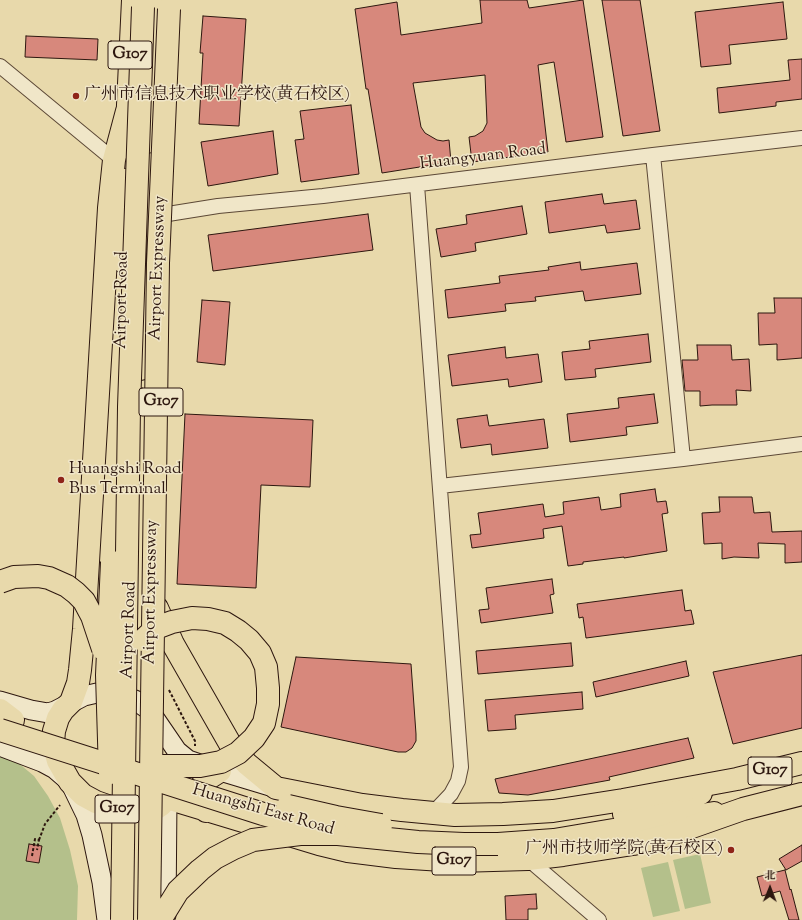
<!DOCTYPE html>
<html>
<head>
<meta charset="utf-8">
<style>
	body { margin:0 }
	#map { position:relative; width:802px; height:920px; overflow:hidden; background:#e8d9ab; font-family:"Sorts Mill Goudy","Noto Serif SC",serif }
	canvas { display:block }
	.north { position:absolute; left:750px; top:868px; width:40px; height:40px; -webkit-text-stroke:3px #f0e6c8; paint-order:stroke; rotate:1deg; font-size:11px; font-weight:700; line-height:16px; text-align:center; color:#2d170f }
	.north::after { content:''; display:block; margin:auto; width:14px; height:18px; background:#2d170f; clip-path:polygon(50% 0,100% 100%,50% 72%,0 100%) }
</style>
</head>
<body>
<div id="map">
<canvas width="802" height="920"></canvas>
<div class="north">北</div>
</div>
<script>
const context = document.querySelector('canvas').getContext('2d');
context.lineJoin = 'round';
function fill(path, color) {
  context.fillStyle = color;
  context.fill(path, 'evenodd');
}
function poly(rows) {
  const path = new Path2D();
  for (const r of rows) {
    path.moveTo(r[0], r[1]);
    for (let i = 2; i < r.length; i += 2) path.lineTo(r[i], r[i + 1]);
  }
  return path;
}
function stroke(path, color, width, dash) {
  context.strokeStyle = color;
  context.lineWidth = width;
  context.lineCap = dash ? 'butt' : 'round';
  context.setLineDash(dash || []);
  context.stroke(path);
}
function write(font, color, halo, rows, align = 'center') {
  context.font = font + ' "Sorts Mill Goudy","Noto Serif SC",serif';
  context.lineWidth = 3;
  context.setLineDash([]);
  context.textBaseline = 'middle';
  context.strokeStyle = halo;
  context.fillStyle = color;
  for (const [text, x, y, turn = 0] of rows) {
    context.save();
    context.translate(x, y);
    context.rotate((+turn || 0) * Math.PI / 180);
    context.textAlign = isNaN(turn) ? turn : align;
    if (halo) context.strokeText(text, 0, 0);
    context.fillText(text, 0, 0);
    context.restore();
  }
}
fill(poly([
	[0,756,16,761,34,776,48,796,60,818,70,850,78,886,77,920,0,920],
	[700,854,711,903,685,909,673,860],
	[668,862,680,911,653,917,641,868]
]), '#b4c08b');
const building = poly([
	[480,0,527,0,529,8,583,0,603,137,566,142,554,62,538,65,548,152,472,162,469,137,475,136,483,131,487,123,485,75,413,83,421,127,425,133,437,140,443,141,449,140,451,162,382,173,368,89,366,89,355,9,397,2,401,35,482,23,480,0],
	[602,0,640,0,660,131,623,136,602,0],
	[783,2,787,39,729,45,731,64,701,67,695,12,783,2],
	[203,16,246,19,239,126,199,124,203,53,200,53,203,16],
	[26,36,98,39,97,60,25,57,26,36],
	[802,59,802,99,776,102,776,106,719,113,717,88,790,80,788,60,802,59],
	[351,105,359,174,301,182,295,140,304,139,300,111,351,105],
	[273,131,278,174,208,186,201,142,273,131],
	[602,194,604,204,636,200,640,229,607,233,605,225,549,233,545,202,602,194],
	[522,206,527,234,475,243,476,251,441,257,436,229,467,224,466,215,522,206],
	[368,214,373,250,213,271,208,235,368,214],
	[580,262,581,270,637,263,641,294,585,301,583,291,535,297,536,301,505,304,506,311,448,318,445,290,500,283,499,276,549,270,548,267,580,262],
	[774,298,802,298,802,358,777,360,777,344,759,345,758,313,775,313,774,298],
	[202,300,230,302,225,365,197,362,202,300],
	[648,334,651,362,595,369,596,377,565,380,562,352,590,349,589,341,648,334],
	[697,345,731,345,732,360,749,359,751,391,736,390,737,405,712,405,700,406,700,391,685,391,682,360,698,360,697,345],
	[505,347,506,358,538,354,542,382,509,387,508,379,452,386,448,355,505,347],
	[654,394,658,423,626,427,627,435,570,442,567,414,619,408,618,398,654,394],
	[185,414,313,420,310,487,261,485,256,588,177,584,185,414],
	[487,415,489,426,544,419,548,448,492,455,491,444,461,448,457,419,487,415],
	[655,489,657,502,666,501,668,513,662,514,667,551,624,558,624,557,583,562,583,564,568,566,562,526,543,529,544,538,472,548,470,535,481,534,478,513,543,504,545,517,564,514,563,502,599,497,601,510,621,507,620,494,655,489],
	[719,497,752,497,754,513,770,512,772,532,802,531,802,562,785,563,785,544,758,543,759,558,734,557,722,559,722,543,704,544,702,513,720,512,719,497],
	[552,579,554,594,550,595,553,613,481,623,479,610,489,609,486,588,552,579],
	[682,590,685,611,691,610,694,624,586,638,583,617,579,618,577,604,682,590],
	[571,643,573,666,478,674,476,651,571,643],
	[802,655,802,728,733,744,713,672,802,655],
	[296,657,411,664,416,734,416,741,412,748,406,752,398,752,281,727,296,657],
	[686,661,689,676,596,697,593,682,686,661],
	[582,692,583,709,515,715,516,729,488,731,485,700,582,692],
	[688,738,694,758,609,777,610,780,528,795,499,793,495,779,688,738],
	[29,844,42,846,39,863,26,861,29,844],
	[802,845,802,861,786,870,779,859,802,845],
	[785,870,790,890,791,889,799,920,789,920,780,891,762,896,757,877,785,870],
	[536,894,537,909,528,909,528,920,506,920,505,896,536,894]
]);
fill(building, '#d7887c');
stroke(building, '#2d170f', 1);
const street = poly([
	[0,66,114,160],
	[653,155,683,459],
	[417,185,461,767,458,781,451,794,433,813],
	[168,214,218,206,323,196,653,155,802,138],
	[440,486,683,459,802,444],
	[528,859,599,920]
]);
const secondary = poly([
	[0,701,31,710,48,713,55,711,84,696,97,693,111,693,122,695,135,700,149,710,177,751,188,760,220,771,273,787],
	[0,746,42,762,55,769,70,782,86,815,92,835,102,882,107,920],
	[166,915,167,798,170,790]
]);
const primary = poly([
	[624,814,645,810,701,793],
	[498,844,554,840,714,813]
]);
const highway = poly([
	[127,111,114,160,109,208,84,629,80,670,78,683,71,702,63,710,58,718,54,731,53,743,58,761,70,782,83,795,96,802,119,810,130,811,155,809,161,805,167,798,319,844,348,851,396,857,458,861,528,859,563,855,633,844,669,835,743,809,802,794],
	[127,126,133,0],
	[124,262,125,180],
	[141,369,150,194,153,164],
	[157,608,173,644,233,749,247,764,276,788,362,805,402,810,455,815,503,814,553,811,623,800,737,779,802,763],
	[0,710,13,720],
	[206,811,199,796,200,788,206,780,220,771]
]);
stroke(street, '#5c4836', 16);
stroke(secondary, '#2d170f', 21);
stroke(primary, '#2d170f', 24);
stroke(highway, '#2d170f', 24);
stroke(poly([
	[169,690,195,741,195,746],
	[39,840,45,824,60,805],
	[32,856,35,839,39,840,37,850]
]), '#2d170f', 2, [3, 2]);
stroke(street, '#f0e6c8', 14);
stroke(secondary, '#f0e6c8', 19);
stroke(primary, '#e8d9ab', 22);
stroke(highway, '#e8d9ab', 22);
const primaryBridge = poly([
	[0,730,263,814,338,834,418,842,464,844,498,844],
	[288,806,336,817,381,825]
]);
const highwayBridge = poly([
	[0,582,14,577,38,576,49,578,67,586,76,593,84,601,92,616,103,649],
	[143,640,156,628,172,622,192,618,208,619,225,623,238,631,249,640,260,653,266,667,268,688,268,704,264,723,254,738,238,753,221,762,200,766,157,766],
	[110,773,107,675,112,562],
	[122,920,129,407,143,7],
	[149,920,158,263,169,9],
	[160,920,178,891,200,870,215,858,234,848,253,840,268,838,300,834,338,834]
]);
stroke(primaryBridge, '#2d170f', 24, []);
stroke(highwayBridge, '#2d170f', 24, []);
stroke(primaryBridge, '#e8d9ab', 22);
stroke(highwayBridge, '#e8d9ab', 22);
for (const [x, y, r, color] of [
	[76,96,4,"#8f2418"],
	[61,480,4,"#8f2418"],
	[731,850,4,"#8f2418"]
]) {
  const dot = new Path2D();
  dot.arc(x, y, r, 0, 2 * Math.PI);
  context.fillStyle = color;
  context.fill(dot);
  stroke(dot, '#f0e6c8', 1.5);
}
for (const [x, y, w] of [
	[130,55,44],
	[161,402,44],
	[770,771,44],
	[117,809,44],
	[454,861,44]
]) {
  const box = new Path2D();
  box.roundRect(x - w / 2, y - 14, w, 28, 3);
  context.fillStyle = '#f0e6c8';
  context.fill(box);
  stroke(box, '#2d170f', 1);
}
write('bold 16px', '#2d170f', null, [
	["G107",130,55],
	["G107",161,402],
	["G107",770,771],
	["G107",117,809],
	["G107",454,861]
]);
write('17px', '#2d170f', '#f0e6c8', [
	["广州市信息技术职业学校(黄石校区)",84,96],
	["Huangshi Road",69,470],
	["Bus Terminal",69,490],
	["广州市技师学院(黄石校区)",723,850,"right"]
], 'left');
write('17px', '#2d170f', '#f0e6c8', [
	["Huangyuan Road",483,158,-7],
	["Airport Expressway",159,268,-88],
	["Airport Road",123,300,-89],
	["Airport Expressway",152,592,-89],
	["Airport Road",130,630,-88],
	["Huangshi East Road",263,811,16]
]);
</script>
</body>
</html>
